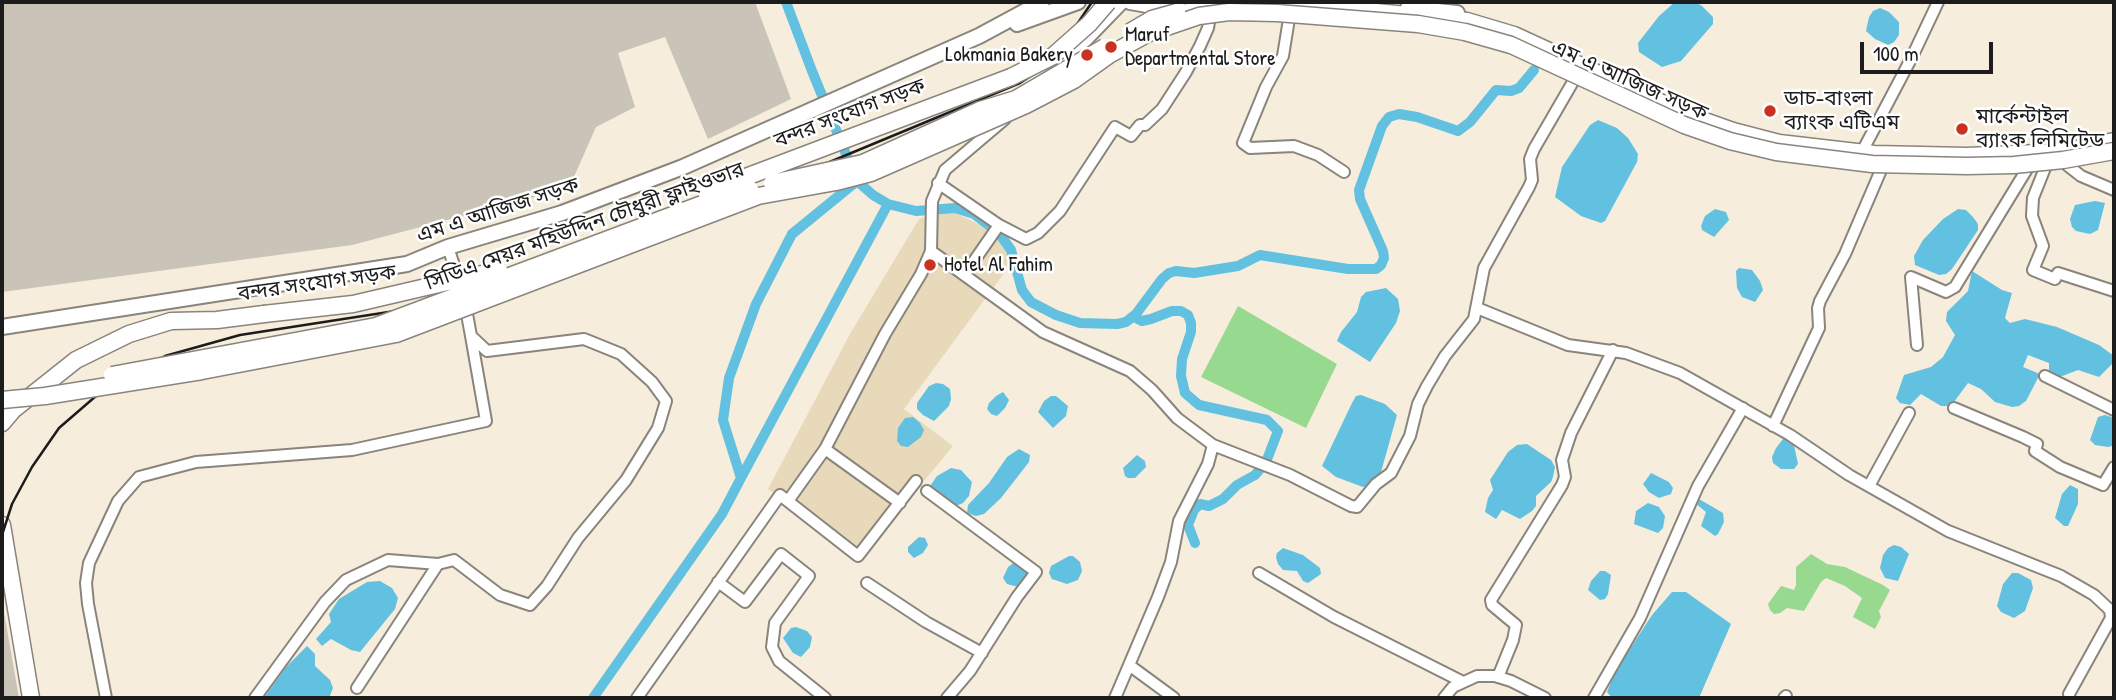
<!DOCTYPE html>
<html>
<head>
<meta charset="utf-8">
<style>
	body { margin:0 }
	#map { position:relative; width:2116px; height:700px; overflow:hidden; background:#f6eddc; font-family:"Patrick Hand",sans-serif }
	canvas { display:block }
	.frame { position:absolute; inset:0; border:4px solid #1c1c1c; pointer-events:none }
	.scale { position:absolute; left:1860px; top:42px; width:133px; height:32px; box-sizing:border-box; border:4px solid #1c1c1c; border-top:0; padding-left:9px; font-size:21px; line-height:24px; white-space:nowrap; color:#1c1c1c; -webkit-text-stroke:5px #fff; paint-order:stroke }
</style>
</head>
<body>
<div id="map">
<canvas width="2116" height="700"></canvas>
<div class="frame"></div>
<div class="scale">100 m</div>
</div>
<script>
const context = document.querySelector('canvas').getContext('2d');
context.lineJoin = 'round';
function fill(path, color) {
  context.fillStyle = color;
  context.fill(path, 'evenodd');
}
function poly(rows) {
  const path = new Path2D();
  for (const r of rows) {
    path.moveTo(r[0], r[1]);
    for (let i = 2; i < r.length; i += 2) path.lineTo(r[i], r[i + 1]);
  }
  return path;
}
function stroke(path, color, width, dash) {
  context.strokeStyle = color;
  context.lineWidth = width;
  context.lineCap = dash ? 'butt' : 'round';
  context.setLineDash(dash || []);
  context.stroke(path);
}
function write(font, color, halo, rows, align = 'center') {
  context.font = font + ' "Patrick Hand","Noto Sans Bengali",sans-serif';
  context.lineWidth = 5;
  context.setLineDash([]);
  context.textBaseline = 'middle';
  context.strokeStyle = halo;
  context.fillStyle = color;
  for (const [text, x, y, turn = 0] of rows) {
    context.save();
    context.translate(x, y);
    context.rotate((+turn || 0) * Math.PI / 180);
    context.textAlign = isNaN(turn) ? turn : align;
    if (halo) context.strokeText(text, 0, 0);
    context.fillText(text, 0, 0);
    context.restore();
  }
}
fill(poly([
	[937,213,955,213,987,228,1006,249,1009,262,1005,272,904,409,953,446,859,560,768,489,850,334,919,219]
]), '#e8d9ba');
fill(poly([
	[2,2,755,2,791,99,708,139,665,37,618,53,635,107,596,127,569,188,352,245,2,292],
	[2,596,4,612,19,698,2,698]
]), '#c9c3b8');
fill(poly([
	[1238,306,1337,364,1306,428,1201,377],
	[1811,554,1827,564,1845,567,1883,585,1890,590,1879,611,1881,617,1875,629,1853,617,1862,598,1845,586,1826,578,1821,582,1804,611,1787,608,1780,613,1774,614,1770,610,1768,604,1781,586,1794,590,1796,585,1796,567]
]), '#98d990');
fill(poly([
	[1675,2,1695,2,1702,6,1713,17,1713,24,1681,61,1662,67,1639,52,1638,43,1659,16],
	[1880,8,1889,12,1899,22,1899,35,1894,42,1888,45,1875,39,1866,31,1869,17,1873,11],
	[1598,120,1617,128,1628,138,1638,154,1637,162,1605,221,1601,223,1581,216,1555,197,1562,167,1590,125],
	[2095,201,2105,203,2098,230,2090,234,2076,231,2072,227,2070,219,2075,205],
	[1715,209,1726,212,1729,220,1714,237,1702,230,1701,226,1705,216],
	[1958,209,1966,210,1973,217,1978,224,1978,230,1952,269,1946,274,1939,275,1915,265,1914,256,1923,240,1943,219],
	[1739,268,1752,270,1760,281,1763,290,1755,302,1742,297,1737,288,1736,271],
	[1972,271,2002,290,2012,293,2005,318,2010,323,2025,319,2057,327,2099,345,2114,356,2114,362,2099,377,2078,370,2057,378,2049,374,2049,363,2028,355,2023,367,2040,374,2026,401,2019,406,2012,407,1995,402,1981,389,1968,383,1951,406,1941,406,1921,394,1910,405,1900,403,1896,398,1904,375,1931,367,1943,357,1955,335,1946,321,1947,312,1968,291],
	[1386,288,1398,299,1400,311,1396,323,1370,362,1337,341,1341,332,1357,312,1361,297,1366,292],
	[936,383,943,384,950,389,951,399,949,406,934,421,923,415,917,409,917,403,929,386],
	[1003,392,1009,400,1005,408,997,416,991,414,987,409,989,403,996,396],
	[1361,395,1385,404,1397,415,1381,472,1368,486,1363,487,1336,477,1322,466,1352,403,1356,396],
	[1051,396,1056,396,1068,406,1066,416,1053,428,1038,412,1044,401],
	[2105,415,2114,418,2114,441,2112,446,2108,447,2095,445,2090,440,2098,417],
	[913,417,920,423,924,430,921,437,908,447,901,446,897,441,898,428,905,418],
	[1783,439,1788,439,1794,445,1798,464,1794,469,1781,469,1773,463,1772,457,1776,448],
	[1527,444,1551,460,1555,467,1553,477,1551,482,1536,496,1536,506,1532,511,1520,519,1502,510,1496,519,1485,512,1488,498,1493,490,1490,480,1508,452,1517,445],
	[1019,449,1030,455,1029,462,1001,498,984,514,976,516,967,513,968,505,989,483,1007,457],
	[1137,455,1145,461,1146,467,1135,478,1128,478,1125,476,1123,468],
	[951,468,961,470,972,482,969,496,963,503,956,506,930,486,937,476],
	[1651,473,1669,482,1673,488,1671,494,1659,498,1649,492,1643,484],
	[2070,485,2078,489,2078,504,2068,526,2064,526,2055,518,2062,494],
	[1699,499,1723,513,1724,522,1718,534,1715,536,1701,526,1706,512,1695,503],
	[1648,503,1659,507,1665,516,1663,528,1658,533,1634,524,1636,511],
	[919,537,925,538,928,545,923,553,914,558,908,552,908,547],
	[1894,545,1901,547,1909,554,1898,581,1885,578,1880,568,1883,555,1888,548],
	[1283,548,1303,555,1320,568,1321,574,1308,583,1303,581,1297,571,1283,570,1278,564,1276,557,1277,553],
	[1069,556,1073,556,1080,562,1082,571,1078,580,1067,584,1052,579,1049,573,1051,566],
	[1015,562,1029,573,1018,587,1007,584,1003,578,1008,567],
	[1600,571,1605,571,1611,575,1608,594,1605,599,1600,600,1588,590,1591,581],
	[2012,573,2018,573,2031,580,2033,588,2025,611,2014,618,2001,612,1997,606,2003,584],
	[380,581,392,588,398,598,395,609,360,652,351,650,331,639,322,646,316,639,331,622,329,614,339,599,367,582],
	[1672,592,1686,592,1731,624,1699,698,1612,698,1607,692,1615,672,1652,615],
	[796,627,807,631,812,637,810,647,801,657,793,653,783,638,791,628],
	[307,646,315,654,315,666,330,680,333,688,329,698,264,698,286,667]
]), '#62c1e0');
stroke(poly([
	[786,2,812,71,857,181,873,195,888,204,916,211,955,208,974,214,999,233,1011,250,1022,290,1031,302,1056,315,1080,323,1117,324,1126,322,1136,314,1162,279,1169,273,1176,271,1194,273,1238,266,1260,255,1348,269,1376,269,1381,265,1384,258,1383,251,1360,199,1359,190,1382,126,1389,117,1399,114,1417,117,1458,131,1470,122,1496,90,1511,91,1519,88,1534,70],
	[1134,317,1142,321,1151,319,1172,311,1181,311,1188,315,1191,323,1191,332,1182,359,1181,376,1185,393,1199,405,1267,420,1278,431,1266,462,1255,475,1237,485,1223,499,1209,506,1200,504,1194,510,1188,525,1195,543],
	[741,478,888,204],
	[593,698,722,514,741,478,723,420,729,378,756,304,792,234,857,181]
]), '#62c1e0', 10);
const minor = poly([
	[1289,19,1283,56,1266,87,1243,143,1250,148,1294,146,1318,155,1344,172],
	[1060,68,1124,2],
	[1864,148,1912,57,1938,2],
	[2067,165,2081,176,2114,190],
	[2045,168,2033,198,2032,216,2043,246,2033,270,2055,279,2058,273,2114,291],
	[938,183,999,225,1026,239,1038,233,1060,211,1115,127,1131,136,1140,125,1145,125,1162,109,1186,72,1200,46,1208,28,1210,16],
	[448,247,460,284],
	[931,251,1043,332,1130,371,1152,390,1177,418,1213,445,1290,475,1351,506,1357,507,1376,484,1391,473,1410,436,1418,404,1427,386,1445,356,1474,319,1484,268,1529,187,1532,180,1530,159,1534,149,1574,80],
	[965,274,999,225],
	[1477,308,1568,345,1626,353,1680,373,1790,435,1849,475,1948,531,2061,576,2094,595,2110,610,2111,618,2069,694],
	[1917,345,1911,277,1946,292,1955,287,2027,169],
	[2045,376,2114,410],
	[1954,408,2023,437,2037,444,2035,451,2060,467,2103,485,2114,467],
	[1773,426,1819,328,1818,308,1820,301,1845,254,1881,170],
	[825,449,900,503],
	[1869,486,1909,413],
	[927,491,1036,572,1017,597,970,671,947,698],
	[788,501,825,449,885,334,921,274,931,251,932,201,945,170,1005,119],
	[1259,573,1334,617,1463,682],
	[718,582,745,602,781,554,809,576,775,623,772,647,779,661,825,698],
	[867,583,926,622,982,653],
	[1129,665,1174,698],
	[1498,677,1513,640,1516,625,1492,605,1491,600,1562,485,1565,477,1562,460,1571,433,1613,350],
	[357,688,438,564,454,560,500,595,530,605,547,586,578,538,626,480,658,428,666,401,652,382,621,354,584,339,487,351,471,336,465,303],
	[106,698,88,604,86,583,89,563,118,501,139,477,196,462,352,450,486,421,471,336],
	[255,698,325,602,346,580,388,560,438,564],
	[637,698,780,495,858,556,916,481],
	[1115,698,1158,597,1171,562,1179,521,1208,464,1213,445],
	[1444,698,1453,687,1477,676,1495,676,1511,681,1545,698],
	[1594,698,1640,618,1698,486,1743,408],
	[1784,698,1786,696]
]);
const major = poly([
	[1130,2,1205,15],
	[1408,8,1457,13],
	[1017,24,1078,2],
	[2,327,407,264,448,247,562,213,683,167,979,36,1042,2]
]);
const highway = poly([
	[1143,2,1149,5],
	[1247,2,1326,7,1467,21,1514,35,1688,115,1733,131,1779,143,1874,154,1967,156,2062,152,2114,141],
	[1194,6,1224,2],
	[2,423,13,410,76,360,129,334,171,321,217,320,264,314],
	[2,525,31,698]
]);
stroke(minor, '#89847c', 14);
stroke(major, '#89847c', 18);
stroke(highway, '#89847c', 19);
stroke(minor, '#fff', 10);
stroke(major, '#fff', 14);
stroke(highway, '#fff', 16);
stroke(poly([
	[2,535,12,504,32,467,59,428,96,396,141,368,165,356,240,335,408,309,550,278,1020,83,1051,63,1092,2]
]), '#1c1c1c', 2.5);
const highwayBridge = poly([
	[1130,32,1152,19,1177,12],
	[772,183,863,163,980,110,1016,99,1105,47],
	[706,192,1011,77,1053,56,1089,24,1108,2],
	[264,314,353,304,499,270],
	[112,375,376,326,713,200,750,189],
	[2,400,45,396,202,371,396,334,758,196,836,182,871,173,1026,105,1074,80,1109,55,1149,33,1199,16,1229,12,1277,13,1418,24,1465,32,1511,45,1684,125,1730,141,1776,152,1872,164,1967,166,2014,165,2063,160,2114,151]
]);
stroke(highwayBridge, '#89847c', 19, []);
stroke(highwayBridge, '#fff', 16);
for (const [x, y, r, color] of [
	[1111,47,7,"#c8321e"],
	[1087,55,7,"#c8321e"],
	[1770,111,7,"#c8321e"],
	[1962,129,7,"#c8321e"],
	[930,265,7,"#c8321e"]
]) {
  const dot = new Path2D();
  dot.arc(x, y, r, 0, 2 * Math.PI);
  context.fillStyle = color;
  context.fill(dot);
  stroke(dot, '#fff', 2.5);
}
write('21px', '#1c1c1c', '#fff', [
	["Maruf",1125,35],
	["Departmental Store",1125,59],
	["Lokmania Bakery",1073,55,"right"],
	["ডাচ-বাংলা",1784,99],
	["ব্যাংক এটিএম",1784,123],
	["মার্কেন্টাইল",1976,117],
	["ব্যাংক লিমিটেড",1976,141],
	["Hotel Al Fahim",944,265]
], 'left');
write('21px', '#1c1c1c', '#fff', [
	["এম এ আজিজ সড়ক",1629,81,24],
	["বন্দর সংযোগ সড়ক",850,114,-21],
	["এম এ আজিজ সড়ক",498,211,-18],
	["সিডিএ মেয়র মহিউদ্দিন চৌধুরী ফ্লাইওভার",585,227,-20],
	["বন্দর সংযোগ সড়ক",317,284,-8]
]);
</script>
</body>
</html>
